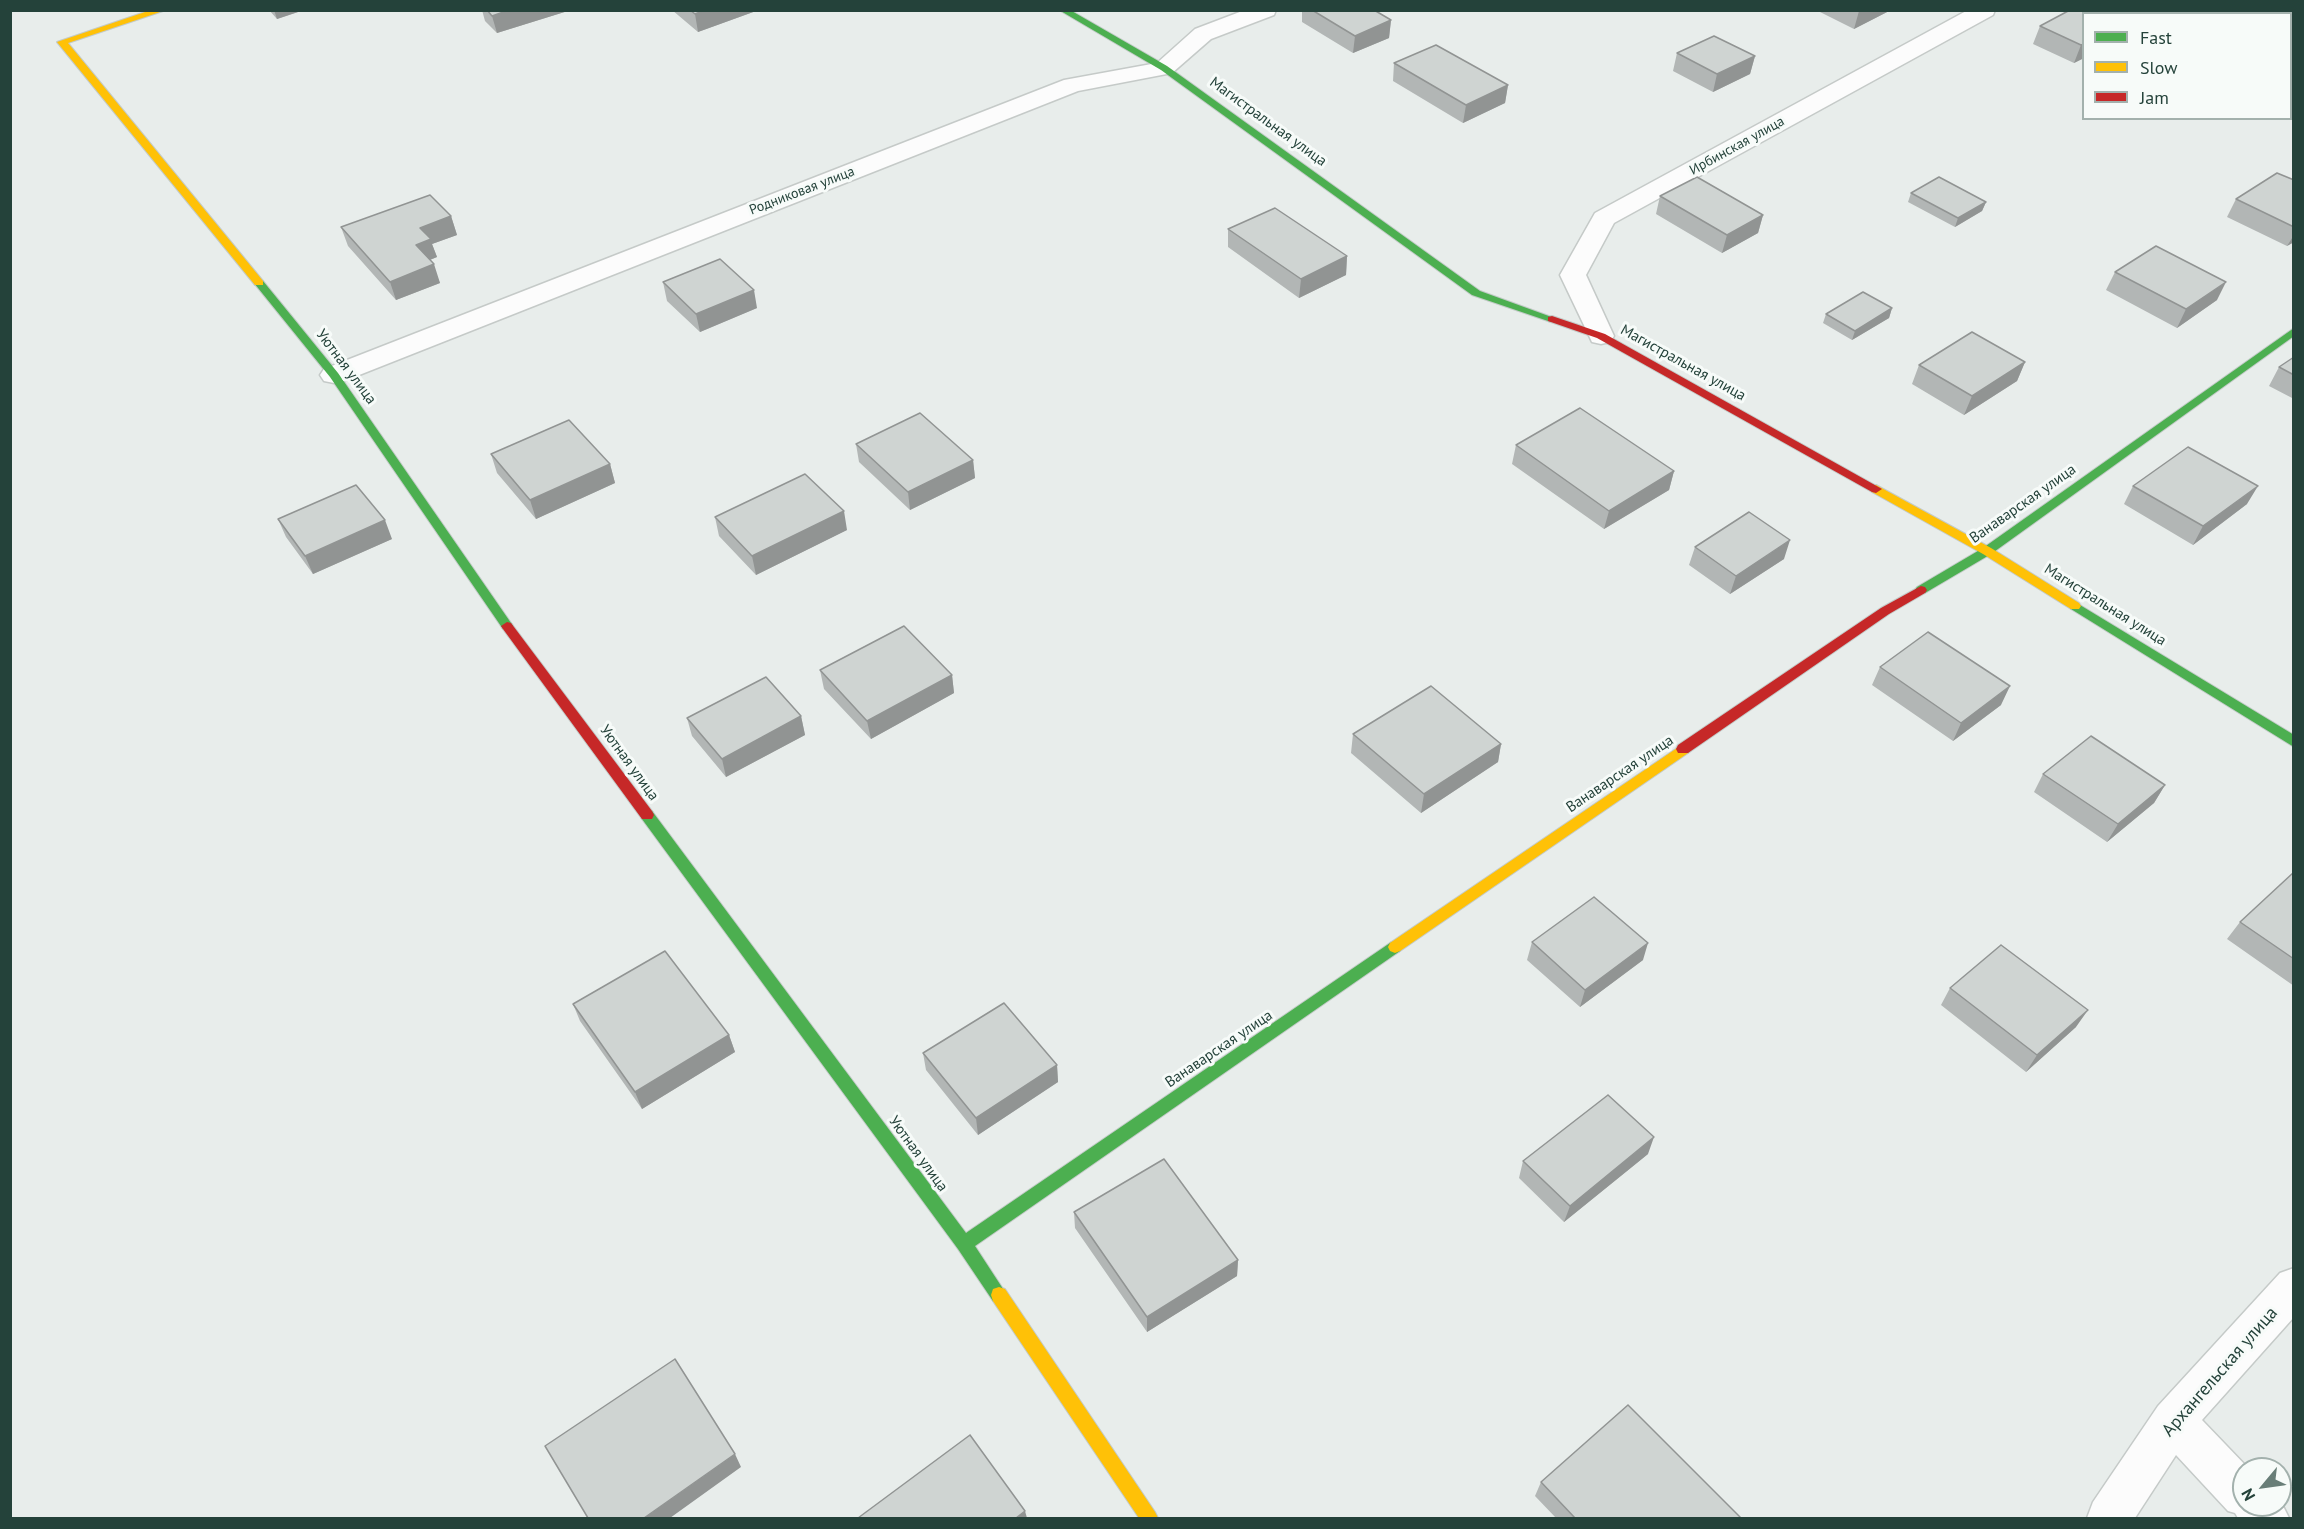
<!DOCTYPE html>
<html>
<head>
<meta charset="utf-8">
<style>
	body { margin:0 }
	#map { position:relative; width:2304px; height:1529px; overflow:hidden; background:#e8edeb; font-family:"PT Sans",sans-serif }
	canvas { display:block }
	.frame { position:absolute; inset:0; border:12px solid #24423a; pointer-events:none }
	.legend { position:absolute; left:2082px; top:12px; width:210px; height:108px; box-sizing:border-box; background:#f7fbf9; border:2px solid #a3b1ad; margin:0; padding:8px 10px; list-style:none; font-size:18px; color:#24423a }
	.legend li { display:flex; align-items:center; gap:12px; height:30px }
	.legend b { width:30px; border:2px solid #a3b1ad }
	.north { position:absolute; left:2232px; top:1457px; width:60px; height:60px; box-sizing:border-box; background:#f7fbf9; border:2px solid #a3b1ad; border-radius:50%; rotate:241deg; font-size:16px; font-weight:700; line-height:24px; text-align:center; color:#24423a }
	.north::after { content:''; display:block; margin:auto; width:21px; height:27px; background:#697e78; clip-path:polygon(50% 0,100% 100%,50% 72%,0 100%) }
</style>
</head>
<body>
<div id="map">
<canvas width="2304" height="1529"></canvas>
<div class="frame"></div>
<ul class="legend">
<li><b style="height:8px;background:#4caf50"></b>Fast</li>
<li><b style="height:8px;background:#ffc107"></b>Slow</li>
<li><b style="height:8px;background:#c62828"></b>Jam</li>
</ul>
<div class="north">N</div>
</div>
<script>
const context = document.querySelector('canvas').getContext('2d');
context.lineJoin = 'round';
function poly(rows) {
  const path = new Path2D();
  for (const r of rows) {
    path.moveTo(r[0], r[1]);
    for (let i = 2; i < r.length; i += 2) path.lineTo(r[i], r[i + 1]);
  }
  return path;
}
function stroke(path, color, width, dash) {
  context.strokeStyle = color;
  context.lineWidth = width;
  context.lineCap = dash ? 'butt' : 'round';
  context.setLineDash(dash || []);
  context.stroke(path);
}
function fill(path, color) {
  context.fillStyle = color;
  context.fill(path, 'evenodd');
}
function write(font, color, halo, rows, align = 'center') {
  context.font = font + ' "PT Sans",sans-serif';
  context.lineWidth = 6;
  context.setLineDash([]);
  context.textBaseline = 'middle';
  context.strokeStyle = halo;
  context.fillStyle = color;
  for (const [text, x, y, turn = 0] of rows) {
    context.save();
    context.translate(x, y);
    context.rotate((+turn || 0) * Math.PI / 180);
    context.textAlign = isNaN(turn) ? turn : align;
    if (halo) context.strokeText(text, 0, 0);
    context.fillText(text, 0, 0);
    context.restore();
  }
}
const street = poly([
	[1245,10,1276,10,1274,15,1211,39,1172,73,1078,91,344,381,334,383,324,381,320,375,324,369,1064,80,1157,63,1195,29,1245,10],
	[1968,10,1995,10,1993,15,1614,223,1586,275,1614,336,1610,342,1601,344,1592,342,1560,275,1595,213,1968,10],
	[2294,1268,2294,1317,2202,1420,2249,1469,2244,1469,2244,1505,2280,1505,2280,1500,2289,1518,2238,1518,2235,1513,2228,1511,2176,1455,2135,1518,2087,1518,2093,1502,2158,1406,2280,1273,2294,1268]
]);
const fast = poly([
	[1059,10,1070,10,1167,66,1480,291,1557,319,1552,322,1548,321,1472,295,1161,70,1059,10],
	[259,280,263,281,338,373,511,623,513,626,511,629,503,629,330,377,254,283,259,280],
	[2294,328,2294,336,1991,554,1925,593,1917,593,1915,590,1917,587,1983,548,2294,328],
	[2075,602,2294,735,2294,747,2071,609,2069,606,2071,603,2075,602],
	[647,810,652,811,966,1233,1390,943,1395,941,1400,943,1402,947,1400,951,975,1246,1007,1295,1005,1301,999,1303,993,1301,958,1249,642,819,640,815,642,811,647,810]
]);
const slow = poly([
	[151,10,166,10,68,43,263,281,263,285,255,285,57,42,151,10],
	[1876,485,1991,548,2079,603,2081,606,2079,609,2071,609,1983,554,1872,492,1870,489,1876,485],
	[1683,744,1690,749,1688,753,1400,951,1395,953,1390,951,1388,947,1390,943,1683,744],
	[999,1287,1005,1289,1155,1512,1158,1518,1139,1518,993,1301,991,1295,993,1289,999,1287]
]);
const jam = poly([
	[1552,316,1605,334,1882,489,1876,493,1872,492,1597,338,1548,321,1548,317,1552,316],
	[1921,586,1925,587,1927,590,1925,593,1889,614,1688,753,1678,753,1676,749,1678,745,1881,608,1921,586],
	[507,622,511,623,652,811,654,815,652,819,642,819,503,629,501,626,507,622]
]);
stroke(street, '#c5cac8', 3);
stroke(fast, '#c3cbc8', 2);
stroke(slow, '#c3cbc8', 2);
stroke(jam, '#c3cbc8', 2);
fill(street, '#fcfcfc');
fill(fast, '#4caf50');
fill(slow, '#ffc107');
fill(jam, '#c62828');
fill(poly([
	[269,10,304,10,277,19],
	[482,10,571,10,497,33,485,21],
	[672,10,755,10,756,11,698,32],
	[1302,10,1374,10,1391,20,1389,38,1353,53,1302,22],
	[1816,10,1891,10,1854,29],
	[2099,10,2084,58,2074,63,2033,44,2040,26],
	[1677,53,1755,56,1750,74,1713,92,1673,71],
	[1394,63,1508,85,1505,103,1463,123,1393,81],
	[2294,180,2294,242,2287,246,2227,217,2236,199],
	[1911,193,1986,202,1982,211,1955,227,1908,202],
	[1660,196,1763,215,1758,233,1722,253,1656,214],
	[451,216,457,235,432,244,437,257,430,260,440,283,396,300,348,246,341,227],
	[1228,229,1347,256,1346,275,1299,298,1228,247],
	[2115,272,2217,300,2177,328,2106,290],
	[663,282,757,308,700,332,667,301],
	[1892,308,1889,318,1852,340,1823,323,1826,314],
	[2294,357,2294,399,2269,386,2279,367],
	[2025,362,2017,381,1964,415,1912,384,1919,365],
	[856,444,973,460,975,478,910,510,859,462],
	[1516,445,1674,471,1669,490,1604,529,1512,464],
	[491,454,610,464,615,483,536,519,497,473],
	[2133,486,2247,504,2193,545,2124,504],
	[715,517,847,530,756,575,719,536],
	[278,519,392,539,313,574,286,537],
	[1695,547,1784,559,1730,594,1689,565],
	[1880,667,2001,705,1953,741,1872,685],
	[820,670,952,675,954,693,871,739,824,689],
	[801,716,805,735,726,777,692,736,687,718],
	[1353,734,1501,744,1498,762,1421,813,1351,753],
	[2043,774,2165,785,2154,803,2107,842,2034,792],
	[2294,872,2294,986,2227,939,2240,922],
	[1532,942,1643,960,1580,1007,1527,960],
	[1950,988,2076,1027,2026,1072,1941,1005],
	[573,1004,729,1035,735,1052,642,1109,580,1021],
	[923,1053,1057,1065,1058,1082,978,1135,926,1070],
	[1648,1154,1564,1222,1519,1178,1523,1161],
	[1074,1212,1238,1260,1237,1276,1147,1332,1075,1228],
	[1541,1482,1741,1518,1556,1518,1535,1496]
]), '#b2b6b5');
fill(poly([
	[274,10,304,10,277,19],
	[509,10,571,10,497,33,492,16],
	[705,10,755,10,756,11,698,32,695,14],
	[1861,10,1891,10,1854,29,1859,11],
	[1391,20,1389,38,1353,53,1355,36],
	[2084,44,2084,58,2074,63,2081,45],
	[1755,56,1750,74,1713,92,1717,74],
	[1508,85,1505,103,1463,123,1466,105],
	[1986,202,1982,211,1955,227,1958,218],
	[1763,215,1758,233,1722,253,1727,235],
	[451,216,457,235,432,244,437,257,422,263,416,245,420,228],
	[2294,235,2294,242,2287,246],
	[1347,256,1346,275,1299,298,1301,279],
	[434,264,440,283,396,300,390,282],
	[2226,282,2217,300,2177,328,2186,309],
	[754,290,757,308,700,332,696,314],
	[1892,308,1889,318,1852,340,1855,331],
	[2025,362,2017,381,1964,415,1972,396],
	[973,460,975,478,910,510,908,492],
	[610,464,615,483,536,519,530,500],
	[1674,471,1669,490,1604,529,1609,511],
	[2258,486,2247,504,2193,545,2203,526],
	[844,511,847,530,756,575,752,556],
	[385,520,392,539,313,574,305,556],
	[1790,540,1784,559,1730,594,1736,576],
	[952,675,954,693,871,739,867,721],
	[2010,686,2001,705,1953,741,1961,723],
	[801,716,805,735,726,777,722,759],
	[1501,744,1498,762,1421,813,1424,794],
	[2165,785,2154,803,2107,842,2118,824],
	[1648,943,1643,960,1580,1007,1585,990],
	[2088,1010,2076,1027,2026,1072,2037,1055],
	[729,1035,735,1052,642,1109,635,1092],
	[1057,1065,1058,1082,978,1135,976,1118],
	[1654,1137,1648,1154,1564,1222,1570,1206],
	[1238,1260,1237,1276,1147,1332,1147,1317],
	[735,1454,741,1467,670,1518,644,1518],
	[1025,1511,1027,1518,1016,1518]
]), '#919493');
const building = poly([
	[487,10,509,10,492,16,487,10],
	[690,10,705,10,695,14,690,10],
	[1312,10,1374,10,1391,20,1355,36,1312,10],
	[2070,10,2099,10,2106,14,2084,14,2084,44,2081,45,2040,26,2070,10],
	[1714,36,1755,56,1717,74,1677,53,1714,36],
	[1436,45,1508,85,1466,105,1394,63,1436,45],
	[2277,173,2294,180,2294,227,2236,199,2277,173],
	[1697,177,1763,215,1727,235,1660,196,1697,177],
	[1939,177,1986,202,1958,218,1911,193,1939,177],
	[430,195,451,216,420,228,431,239,416,245,434,264,390,282,341,227,430,195],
	[1275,208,1347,256,1301,279,1228,229,1275,208],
	[2156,246,2226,282,2186,309,2115,272,2156,246],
	[720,259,754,290,696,314,663,282,720,259],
	[1863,292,1892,308,1855,331,1826,314,1863,292],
	[1972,332,2025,362,1972,396,1919,365,1972,332],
	[2294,357,2294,375,2279,367,2294,357],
	[1580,408,1674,471,1609,511,1516,445,1580,408],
	[920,413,973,460,908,492,856,444,920,413],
	[569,420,610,464,530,500,491,454,569,420],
	[2188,447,2258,486,2203,526,2133,486,2188,447],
	[805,474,844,511,752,556,715,517,805,474],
	[356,485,385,520,305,556,278,519,356,485],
	[1749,512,1790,540,1736,576,1695,547,1749,512],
	[904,626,952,675,867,721,820,670,904,626],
	[1928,632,2010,686,1961,723,1880,667,1928,632],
	[766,677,801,716,722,759,687,718,766,677],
	[1431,686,1501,744,1424,794,1353,734,1431,686],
	[2091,736,2165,785,2118,824,2043,774,2091,736],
	[2294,872,2294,959,2240,922,2294,872],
	[1594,897,1648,943,1585,990,1532,942,1594,897],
	[2001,945,2088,1010,2037,1055,1950,988,2001,945],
	[665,951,729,1035,635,1092,573,1004,665,951],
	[1004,1003,1057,1065,976,1118,923,1053,1004,1003],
	[1608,1095,1654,1137,1570,1206,1523,1161,1608,1095],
	[1164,1159,1238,1260,1147,1317,1074,1212,1164,1159],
	[675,1359,735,1454,644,1518,588,1518,545,1446,675,1359],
	[1628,1405,1741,1518,1575,1518,1541,1482,1628,1405],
	[970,1435,1025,1511,1016,1518,858,1518,970,1435]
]);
fill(building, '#cfd4d2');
stroke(building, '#919493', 1.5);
write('14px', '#24423a', '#f7fbf9', [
	["Ирбинская улица",1737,146,-29],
	["Родниковая улица",802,191,-21]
]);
write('15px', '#24423a', '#f7fbf9', [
	["Магистральная улица",1268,122,36],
	["Магистральная улица",1683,363,29],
	["Уютная улица",346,367,53],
	["Ванаварская улица",2023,504,-35],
	["Магистральная улица",2105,605,32],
	["Уютная улица",629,763,54],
	["Ванаварская улица",1620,774,-34],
	["Ванаварская улица",1219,1049,-34],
	["Уютная улица",918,1154,54]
]);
write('18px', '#24423a', '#f7fbf9', [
	["Архангельская улица",2220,1372,-49]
]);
</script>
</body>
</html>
